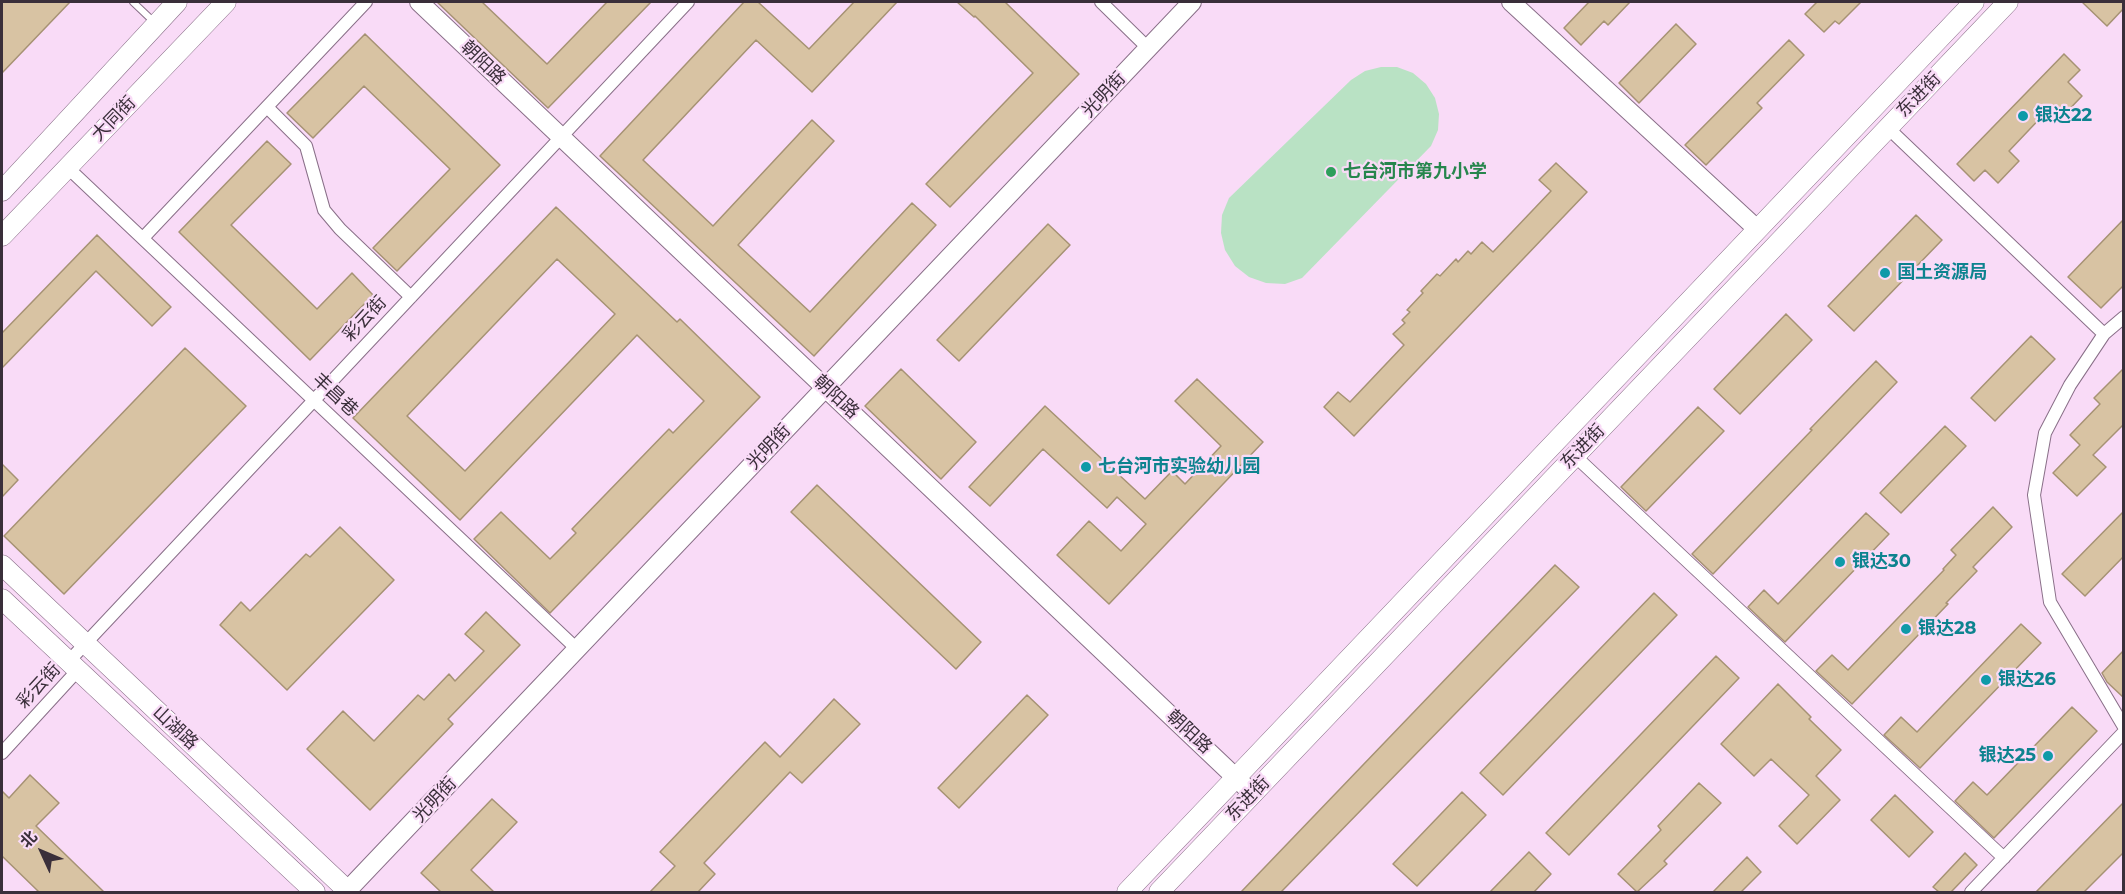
<!DOCTYPE html>
<html>
<head>
<meta charset="utf-8">
<style>
	body { margin:0 }
	#map { position:relative; width:2125px; height:894px; overflow:hidden; background:#f9dbf7; font-family:Montserrat,"Noto Sans SC",sans-serif }
	canvas { display:block }
	.frame { position:absolute; inset:0; border:3px solid #3a2f3a; pointer-events:none }
	.north { position:absolute; left:12px; top:822px; width:60px; height:60px; -webkit-text-stroke:4px #f9dbf7; paint-order:stroke; rotate:314deg; font-size:16px; font-weight:700; line-height:24px; text-align:center; color:#3a2f3a }
	.north::after { content:''; display:block; margin:auto; width:21px; height:27px; background:#3a2f3a; clip-path:polygon(50% 0,100% 100%,50% 72%,0 100%) }
</style>
</head>
<body>
<div id="map">
<canvas width="2125" height="894"></canvas>
<div class="frame"></div>
<div class="north">北</div>
</div>
<script>
const context = document.querySelector('canvas').getContext('2d');
context.lineJoin = 'round';
function fill(path, color) {
  context.fillStyle = color;
  context.fill(path, 'evenodd');
}
function poly(rows) {
  const path = new Path2D();
  for (const r of rows) {
    path.moveTo(r[0], r[1]);
    for (let i = 2; i < r.length; i += 2) path.lineTo(r[i], r[i + 1]);
  }
  return path;
}
function stroke(path, color, width, dash) {
  context.strokeStyle = color;
  context.lineWidth = width;
  context.lineCap = dash ? 'butt' : 'round';
  context.setLineDash(dash || []);
  context.stroke(path);
}
function write(font, color, halo, rows, align = 'center') {
  context.font = font + ' Montserrat,"Noto Sans SC",sans-serif';
  context.lineWidth = 4.5;
  context.setLineDash([]);
  context.textBaseline = 'middle';
  context.strokeStyle = halo;
  context.fillStyle = color;
  for (const [text, x, y, turn = 0] of rows) {
    context.save();
    context.translate(x, y);
    context.rotate((+turn || 0) * Math.PI / 180);
    context.textAlign = isNaN(turn) ? turn : align;
    if (halo) context.strokeText(text, 0, 0);
    context.fillText(text, 0, 0);
    context.restore();
  }
}
fill(poly([
	[1381,67,1397,67,1413,73,1426,84,1435,98,1439,114,1438,130,1431,146,1302,278,1285,284,1266,283,1249,277,1235,266,1225,250,1221,233,1222,215,1229,198,1351,80,1365,71]
]), '#b9e2c4');
const building = poly([
	[2,2,70,2,2,73,2,2],
	[437,2,482,2,547,64,607,2,651,2,548,108,437,2],
	[744,2,758,2,809,49,854,2,897,2,812,92,756,40,643,160,713,226,812,120,834,141,738,245,810,312,912,203,936,225,814,356,600,156,744,2],
	[957,2,1005,2,1079,74,950,207,926,184,1033,73,975,16,974,17,957,2],
	[1589,2,1630,2,1608,25,1604,21,1581,45,1564,28,1589,2],
	[1817,2,1861,2,1839,24,1835,21,1824,32,1805,14,1817,2],
	[2082,2,2124,2,2124,8,2107,26,2082,2],
	[1676,24,1696,44,1639,103,1619,83,1676,24],
	[365,34,500,165,397,271,373,248,450,169,364,86,313,138,287,113,365,34],
	[1789,40,1804,55,1757,103,1762,108,1706,165,1685,145,1789,40],
	[2064,54,2080,70,2068,82,2082,96,2058,121,2047,111,2009,151,2019,161,1998,183,1985,170,1974,181,1957,164,2064,54],
	[267,141,291,164,231,225,317,309,352,273,373,295,310,360,179,232,267,141],
	[1556,163,1587,192,1354,436,1324,407,1338,392,1350,402,1404,345,1393,334,1405,323,1402,320,1410,312,1407,310,1423,293,1421,291,1437,274,1440,276,1456,259,1458,262,1468,251,1471,254,1482,242,1493,252,1551,191,1539,180,1556,163],
	[556,207,677,322,680,319,760,397,550,613,474,539,501,512,550,559,576,533,572,529,669,429,673,433,704,401,637,335,460,520,353,418,556,207],
	[557,259,615,314,465,471,407,416,557,259],
	[1916,215,1942,240,1854,331,1828,306,1916,215],
	[2124,219,2124,285,2101,308,2068,277,2124,219],
	[1048,224,1070,245,959,361,937,340,1048,224],
	[97,235,171,307,152,326,96,271,2,368,2,333,97,235],
	[1786,314,1812,340,1740,414,1714,389,1786,314],
	[2031,336,2055,359,1995,421,1971,398,2031,336],
	[185,348,246,406,64,594,4,536,185,348],
	[1876,361,1897,382,1713,574,1692,554,1812,430,1810,429,1876,361],
	[2124,368,2124,424,2093,455,2106,467,2077,496,2053,473,2080,445,2070,435,2100,404,2094,398,2124,368],
	[901,369,976,442,941,479,865,406,901,369],
	[1197,379,1263,442,1109,604,1057,555,1089,521,1121,551,1146,524,1117,497,1107,508,1043,449,990,506,969,487,1045,406,1145,499,1172,471,1185,484,1221,446,1175,401,1197,379],
	[1698,407,1724,431,1646,511,1621,487,1698,407],
	[1945,426,1966,446,1901,513,1880,493,1945,426],
	[2,464,18,480,2,497,2,464],
	[817,485,981,642,956,669,791,512,817,485],
	[1993,507,2012,527,1973,567,1977,571,1946,603,1948,604,1852,704,1816,671,1832,655,1848,670,1944,570,1943,569,1956,555,1951,550,1993,507],
	[2124,511,2124,556,2085,596,2062,574,2124,511],
	[1866,513,1889,534,1785,642,1748,607,1764,590,1778,604,1866,513],
	[340,527,394,580,287,690,220,625,241,602,250,611,306,554,310,557,340,527],
	[1555,565,1579,587,1281,892,1241,892,1555,565],
	[1654,593,1677,615,1503,795,1480,773,1654,593],
	[486,612,520,645,448,719,453,724,370,810,307,749,343,711,374,741,418,695,424,700,449,674,455,681,484,651,465,634,486,612],
	[2021,624,2041,643,1920,768,1884,735,1901,717,1917,732,2021,624],
	[2124,650,2124,698,2107,682,2102,673,2124,650],
	[1716,656,1739,678,1569,855,1546,833,1716,656],
	[1778,684,1811,717,1809,719,1841,750,1816,776,1840,800,1797,844,1779,826,1809,795,1771,759,1754,776,1721,744,1778,684],
	[1027,695,1048,715,959,808,938,788,1027,695],
	[834,699,860,724,802,783,790,772,704,863,715,874,698,892,650,892,675,866,660,852,765,742,780,757,834,699],
	[2072,707,2097,731,1994,838,1955,801,1973,782,1987,795,2072,707],
	[30,775,59,803,36,826,104,892,39,892,2,856,2,791,9,798,30,775],
	[1699,783,1721,803,1664,861,1667,864,1637,892,1618,874,1661,830,1658,826,1699,783],
	[1462,792,1486,815,1417,886,1393,864,1462,792],
	[1895,795,1933,832,1909,857,1871,820,1895,795],
	[492,799,517,822,471,870,494,892,441,892,421,873,492,799],
	[2124,802,2124,852,2084,892,2036,892,2124,802],
	[1529,852,1551,874,1534,892,1490,892,1529,852],
	[1965,853,1977,865,1951,892,1939,892,1933,887,1965,853],
	[1747,857,1761,872,1741,892,1713,892,1747,857]
]);
fill(building, '#d8c3a3');
stroke(building, '#a69274', 1.5);
const lane = poly([
	[133,2,154,22]
]);
const street = poly([
	[1101,2,1148,48],
	[267,107,306,146,324,210,340,229,411,297],
	[1887,127,2104,334,2070,385,2045,433,2034,495,2050,602,2124,727],
	[67,167,578,650],
	[143,238,366,2],
	[2104,334,2124,317],
	[1575,456,2004,858],
	[69,661,688,2],
	[2,753,78,670],
	[1971,892,2124,732]
]);
const secondary = poly([
	[419,2,1253,794],
	[1511,2,1757,229],
	[346,892,1192,2]
]);
const primary = poly([
	[2,191,177,2],
	[2,236,226,2],
	[2,565,349,892],
	[2,599,315,892],
	[1127,892,1974,2],
	[1159,892,2008,2]
]);
stroke(lane, '#896f88', 8);
stroke(street, '#896f88', 14);
stroke(secondary, '#896f88', 20);
stroke(primary, '#896f88', 21);
stroke(lane, '#fff', 6);
stroke(street, '#fff', 12);
stroke(secondary, '#fff', 18);
stroke(primary, '#fff', 20);
for (const [x, y, r, color] of [
	[2023,116,6,"#0f9aa8"],
	[1331,172,6,"#2e9e5b"],
	[1885,273,6,"#0f9aa8"],
	[1086,467,6,"#0f9aa8"],
	[1840,562,6,"#0f9aa8"],
	[1906,629,6,"#0f9aa8"],
	[1986,680,6,"#0f9aa8"],
	[2048,756,6,"#0f9aa8"]
]) {
  const dot = new Path2D();
  dot.arc(x, y, r, 0, 2 * Math.PI);
  context.fillStyle = color;
  context.fill(dot);
  stroke(dot, '#f9dbf7', 2);
}
write('18px', '#3a2f3a', '#f9dbf7', [
	["朝阳路",483,63,44],
	["光明街",1104,95,-47],
	["东进街",1919,95,-46],
	["大同街",114,119,-46],
	["彩云街",365,319,-47],
	["丰昌巷",335,395,43],
	["朝阳路",836,397,43],
	["光明街",769,447,-47],
	["东进街",1583,447,-46],
	["彩云街",39,686,-47],
	["山湖路",175,728,43],
	["朝阳路",1189,732,43],
	["东进街",1248,799,-46],
	["光明街",435,800,-47]
]);
write('bold 18px', '#0d838f', '#f9dbf7', [
	["银达22",2035,116],
	["国土资源局",1897,273],
	["七台河市实验幼儿园",1098,467],
	["银达30",1852,562],
	["银达28",1918,629],
	["银达26",1998,680],
	["银达25",2036,756,"right"]
], 'left');
write('bold 18px', '#27864d', '#f9dbf7', [
	["七台河市第九小学",1343,172]
], 'left');
</script>
</body>
</html>
